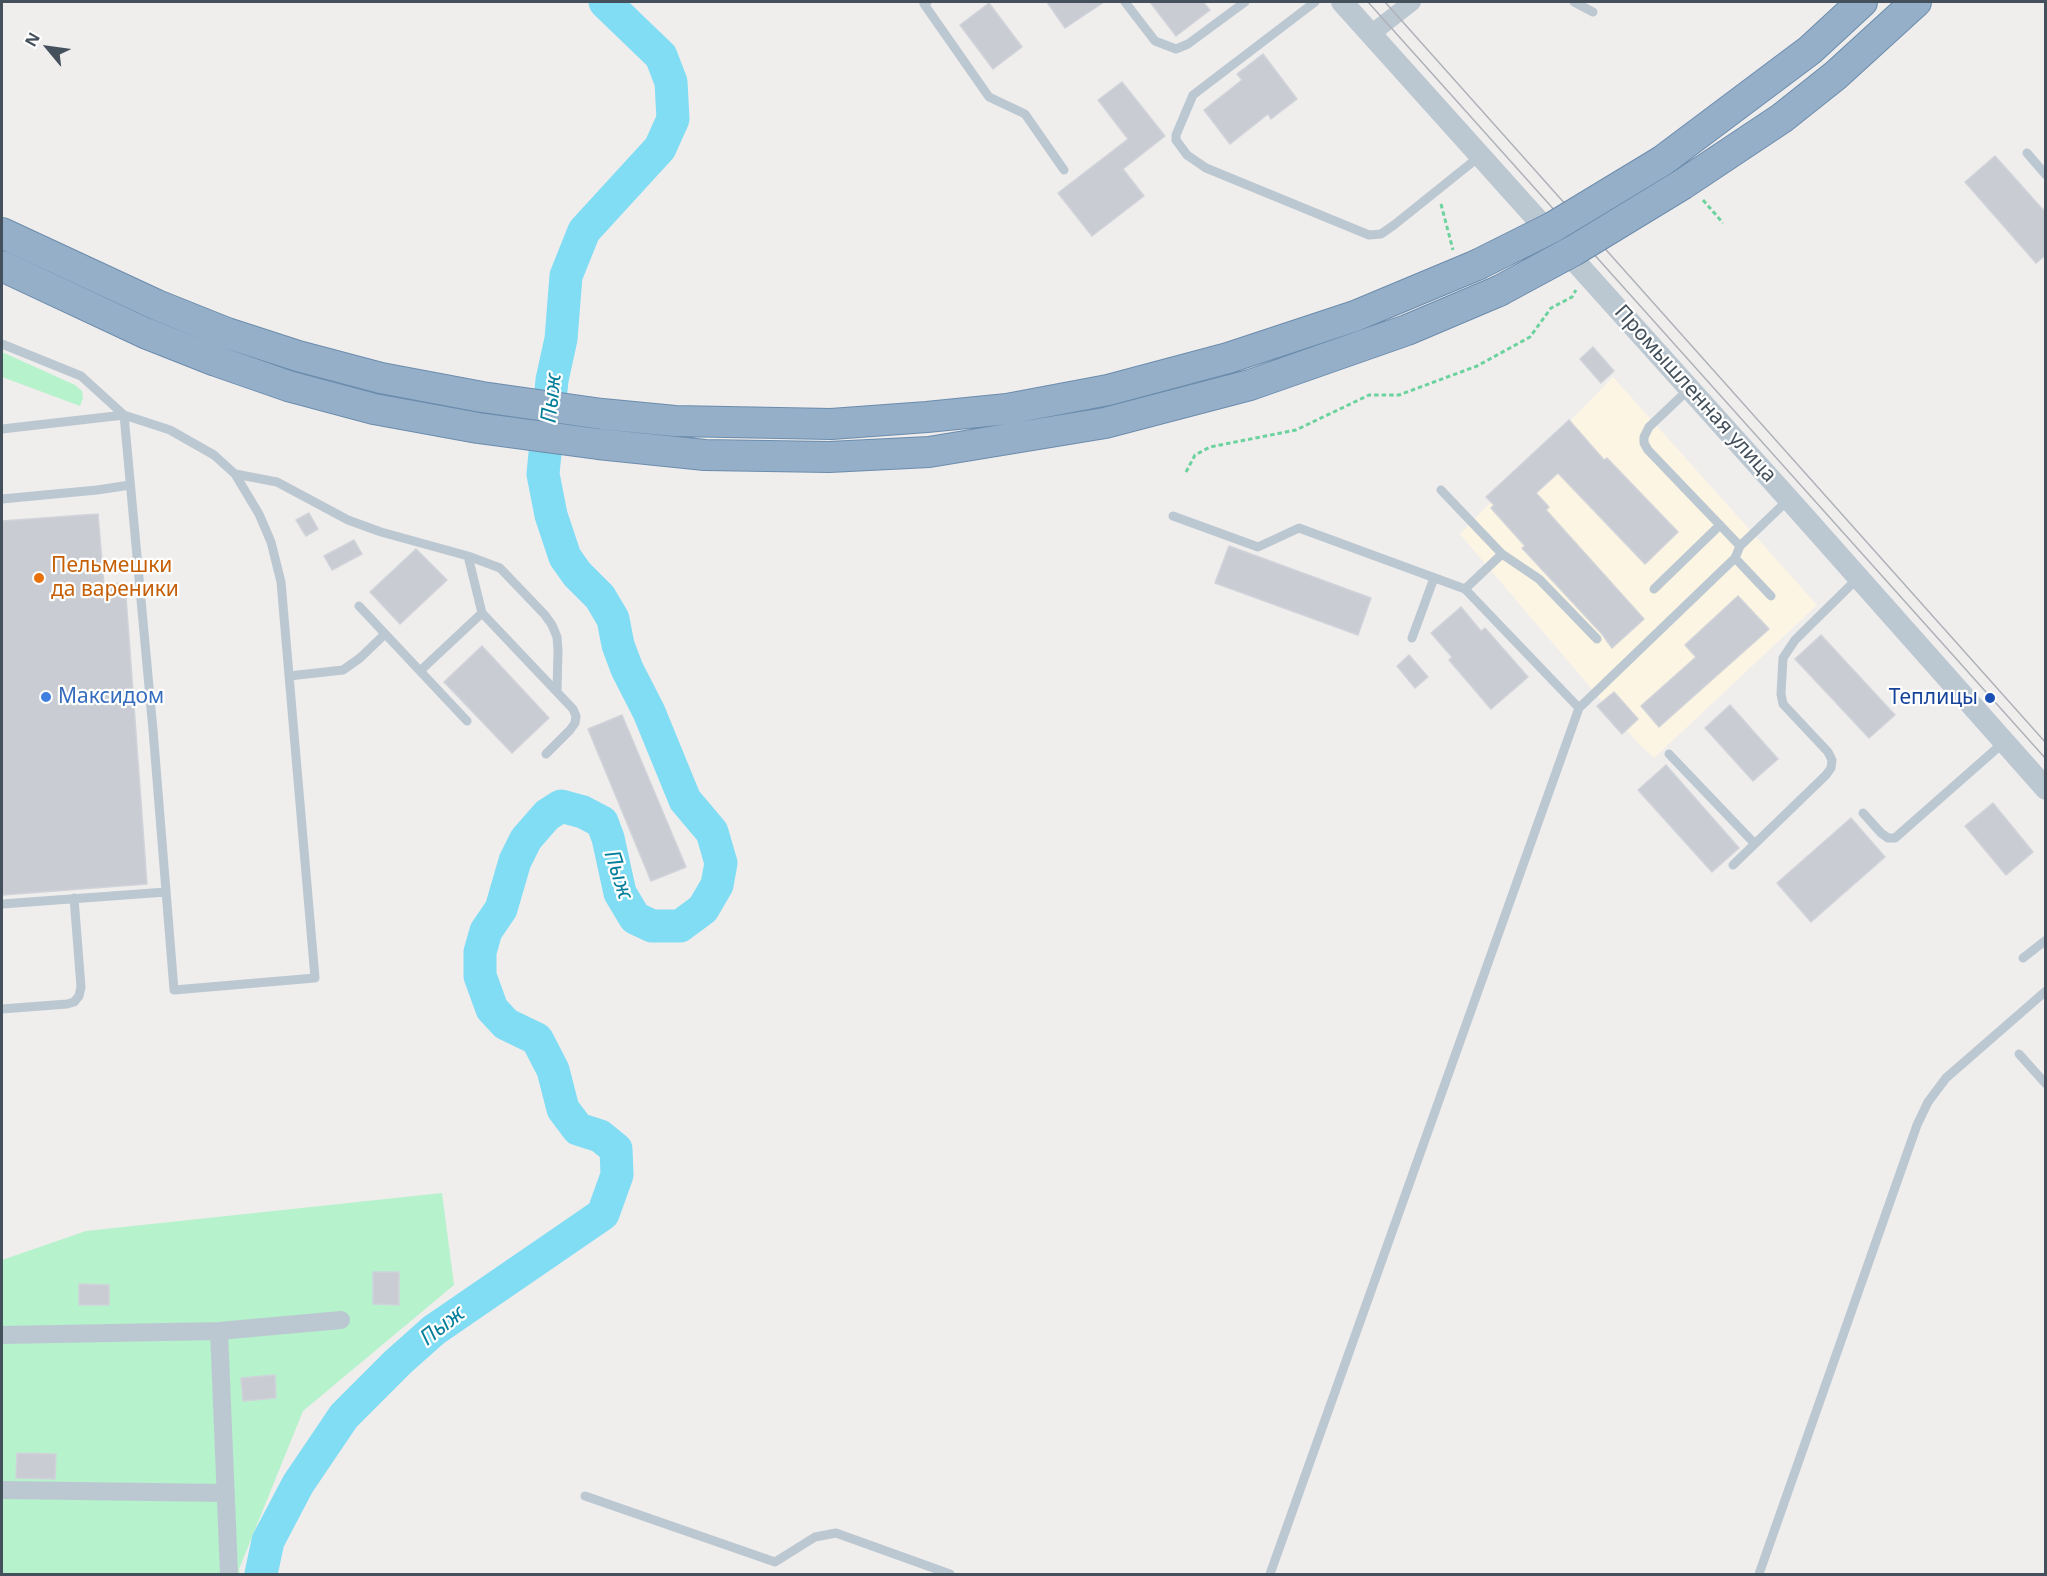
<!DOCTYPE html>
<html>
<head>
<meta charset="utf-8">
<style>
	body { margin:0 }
	#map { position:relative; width:2047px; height:1576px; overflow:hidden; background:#f0eded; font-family:"Noto Sans",sans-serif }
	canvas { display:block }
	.frame { position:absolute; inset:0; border:3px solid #44515c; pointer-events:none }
	.north { position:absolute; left:18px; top:18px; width:60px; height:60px; -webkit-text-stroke:4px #fff; paint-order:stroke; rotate:299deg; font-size:16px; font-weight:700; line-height:24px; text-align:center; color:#44515c }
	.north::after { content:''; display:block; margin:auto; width:21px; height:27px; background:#44515c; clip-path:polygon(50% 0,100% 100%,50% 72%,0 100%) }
</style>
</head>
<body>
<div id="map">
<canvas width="2047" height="1576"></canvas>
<div class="frame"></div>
<div class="north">N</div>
</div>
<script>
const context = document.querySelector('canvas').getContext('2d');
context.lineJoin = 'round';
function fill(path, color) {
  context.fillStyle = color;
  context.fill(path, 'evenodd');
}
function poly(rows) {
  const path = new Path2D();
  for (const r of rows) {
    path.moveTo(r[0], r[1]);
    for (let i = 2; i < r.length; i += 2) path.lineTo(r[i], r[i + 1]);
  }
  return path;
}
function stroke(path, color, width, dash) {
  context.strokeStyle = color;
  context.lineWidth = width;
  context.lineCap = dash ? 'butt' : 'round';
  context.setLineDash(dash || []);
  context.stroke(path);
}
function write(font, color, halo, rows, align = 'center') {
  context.font = font + ' "Noto Sans",sans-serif';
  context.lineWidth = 4.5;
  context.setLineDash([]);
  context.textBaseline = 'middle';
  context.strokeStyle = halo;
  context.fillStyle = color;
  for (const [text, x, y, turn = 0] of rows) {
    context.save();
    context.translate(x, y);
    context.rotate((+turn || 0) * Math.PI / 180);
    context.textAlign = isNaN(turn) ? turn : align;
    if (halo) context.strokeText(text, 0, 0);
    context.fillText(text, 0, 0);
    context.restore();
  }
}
fill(poly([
	[1613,377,1817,605,1654,758,1636,741,1460,534]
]), '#fdf5e3');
fill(poly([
	[2,352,75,385,82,391,83,398,80,406,2,377],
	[442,1193,454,1285,303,1411,239,1569,240,1574,2,1574,2,1260,86,1231]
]), '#b6f2cc');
stroke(poly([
	[261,1574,268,1541,298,1484,344,1416,398,1362,434,1330,603,1214,617,1175,616,1149,600,1136,578,1129,563,1109,553,1070,537,1039,506,1024,492,1009,480,976,480,952,486,931,501,909,515,861,526,839,547,815,561,806,583,812,602,822,608,838,620,893,635,918,652,926,680,926,703,909,717,885,721,863,712,832,685,800,649,712,627,669,618,645,613,619,600,597,577,574,565,557,551,515,543,474,552,380,561,339,566,276,584,231,660,148,673,119,671,82,661,56,605,2]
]), '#80ddf3', 33);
const building = poly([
	[1047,2,1104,2,1065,28,1047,2],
	[1150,2,1203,2,1210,10,1176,36,1150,2],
	[989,3,1022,47,993,69,960,25,989,3],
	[1263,54,1297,99,1271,119,1268,114,1230,144,1204,110,1242,80,1237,74,1263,54],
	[1122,82,1165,136,1123,169,1144,196,1092,236,1058,193,1128,139,1098,100,1122,82],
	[1995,156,2046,213,2046,255,2036,263,1965,182,1995,156],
	[1593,347,1614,371,1601,383,1580,359,1593,347],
	[1569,420,1604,460,1607,458,1678,532,1645,564,1558,473,1536,493,1549,507,1546,510,1644,619,1612,648,1602,634,1522,548,1525,546,1491,508,1494,505,1486,497,1569,420],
	[309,513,318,529,306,536,296,520,309,513],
	[98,514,104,585,125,583,147,884,2,895,2,521,98,514],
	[354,540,362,554,332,570,324,556,354,540],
	[1229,546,1371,598,1358,635,1215,583,1229,546],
	[416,549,447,580,400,624,370,592,416,549],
	[1738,596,1769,629,1659,727,1641,706,1696,657,1685,645,1738,596],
	[1461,607,1481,631,1485,628,1528,677,1491,709,1449,660,1452,657,1431,633,1461,607],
	[1821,635,1895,715,1869,738,1795,659,1821,635],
	[482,646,549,718,512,753,444,682,482,646],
	[1409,655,1428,677,1415,688,1397,666,1409,655],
	[1614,692,1638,719,1622,734,1597,706,1614,692],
	[1730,705,1778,759,1753,781,1705,728,1730,705],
	[622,715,686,867,651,881,588,729,622,715],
	[1666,765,1739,848,1712,872,1638,790,1666,765],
	[1993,803,2033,852,2006,875,1965,826,1993,803],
	[1851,818,1885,857,1811,922,1777,883,1851,818],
	[373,1272,399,1272,399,1305,373,1304,373,1272],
	[79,1284,109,1285,109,1305,79,1305,79,1284],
	[275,1375,276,1398,243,1401,241,1378,275,1375],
	[17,1453,56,1454,55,1479,16,1478,17,1453]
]);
fill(building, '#c9ccd2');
stroke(building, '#d0d3d9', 1.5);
const trunk = poly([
	[1662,161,1810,50,1862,2],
	[1683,184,1782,118,1836,75,1916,2],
	[2,233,157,305,227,333,298,356,381,378,482,397,602,414,675,421,831,424,927,417,1007,409,1108,390,1228,358,1355,316,1477,265],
	[2,266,145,333,216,361,288,386,374,409,478,428,598,444,705,455,829,457,929,452,1105,423,1250,385,1407,330,1499,291]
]);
stroke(trunk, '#6b8cac', 32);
stroke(poly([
	[1703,200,1723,223],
	[1441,204,1453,250],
	[1186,472,1195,455,1210,447,1296,430,1369,395,1399,395,1477,366,1530,337,1551,308,1572,297,1576,290]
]), '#6cd39e', 3, [4.5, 3]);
stroke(poly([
	[927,2,924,4,989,97,1025,114,1064,170],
	[1125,2,1155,41,1176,49,1188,44,1245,2],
	[1315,2,1193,95,1176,135,1176,140,1187,155,1206,168,1369,235,1381,234,1394,225,1480,156],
	[1574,2,1593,12],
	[2027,153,2046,175],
	[2,344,81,376,124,415,153,730,174,990,315,978,281,582,271,542,259,514,235,474,214,455,170,430,124,415,2,429],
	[1690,388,1649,427,1644,437,1644,443,1648,450,1740,546],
	[235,474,277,482,348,520,381,532,468,556,482,613,573,709,576,716,575,723,570,730,546,754],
	[1441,490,1502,554,1465,589],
	[2,499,97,490,130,485],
	[1173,516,1258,547,1299,528,1465,589,1579,708,1735,558,1740,546,1789,499],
	[1502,554,1539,579,1597,639],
	[468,556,500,568,545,615,552,625,557,637,558,650,557,692],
	[1735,558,1771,596],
	[1654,589,1720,525],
	[359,606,420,671],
	[1412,638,1434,578],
	[289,676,343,670,360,658,385,634],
	[467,721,420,671,482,613],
	[1669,754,1755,844],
	[1863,813,1881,833,1888,838,1895,838,2003,743],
	[1733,865,1826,775,1831,768,1832,760,1828,752,1783,704,1781,694,1783,658,1795,640,1858,578],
	[2,904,166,892],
	[2023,958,2046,940],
	[2,1009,67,1004,74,1002,79,996,81,987,74,898],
	[2019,1054,2046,1084],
	[585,1496,775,1562,815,1537,836,1533,950,1574],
	[1270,1574,1579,708],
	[1759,1574,1917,1125,1928,1102,1946,1078,2046,991]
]), '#bcc8d1', 9);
stroke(poly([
	[1371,34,1412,2],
	[219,1331,229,1574],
	[2,1335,219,1331,341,1320],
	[2,1490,226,1493]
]), '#bcc8d1', 18);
stroke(poly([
	[1342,2,1794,505,2046,789]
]), '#bcc8d1', 22);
stroke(trunk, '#95afc8', 30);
stroke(poly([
	[1368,2,2046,759],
	[1385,2,2046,743]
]), '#aeb2b8', 1.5);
const trunkBridge = poly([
	[1477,265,1553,227,1662,161],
	[1499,291,1573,251,1683,184]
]);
stroke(trunkBridge, '#6b8cac', 32, []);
stroke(trunkBridge, '#95afc8', 30);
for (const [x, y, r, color] of [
	[39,578,6,"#e8710a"],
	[46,697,6,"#3f7fe0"],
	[1990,698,6,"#1a4fb4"]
]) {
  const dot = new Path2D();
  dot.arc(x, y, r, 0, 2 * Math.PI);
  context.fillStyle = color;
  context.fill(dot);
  stroke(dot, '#fff', 2);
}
write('21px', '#44515c', '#fff', [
	["Промышленная улица",1695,394,48]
]);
write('21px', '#c56008', '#fff', [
	["Пельмешки",51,566],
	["да вареники",51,590]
], 'left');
write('21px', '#366cbe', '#fff', [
	["Максидом",58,697]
], 'left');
write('21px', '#164399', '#fff', [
	["Теплицы",1978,698]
], 'right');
write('italic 22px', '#037e9a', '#fff', [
	["Пыж",552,398,-84],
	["Пыж",618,875,72],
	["Пыж",443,1326,-38]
]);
</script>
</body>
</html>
